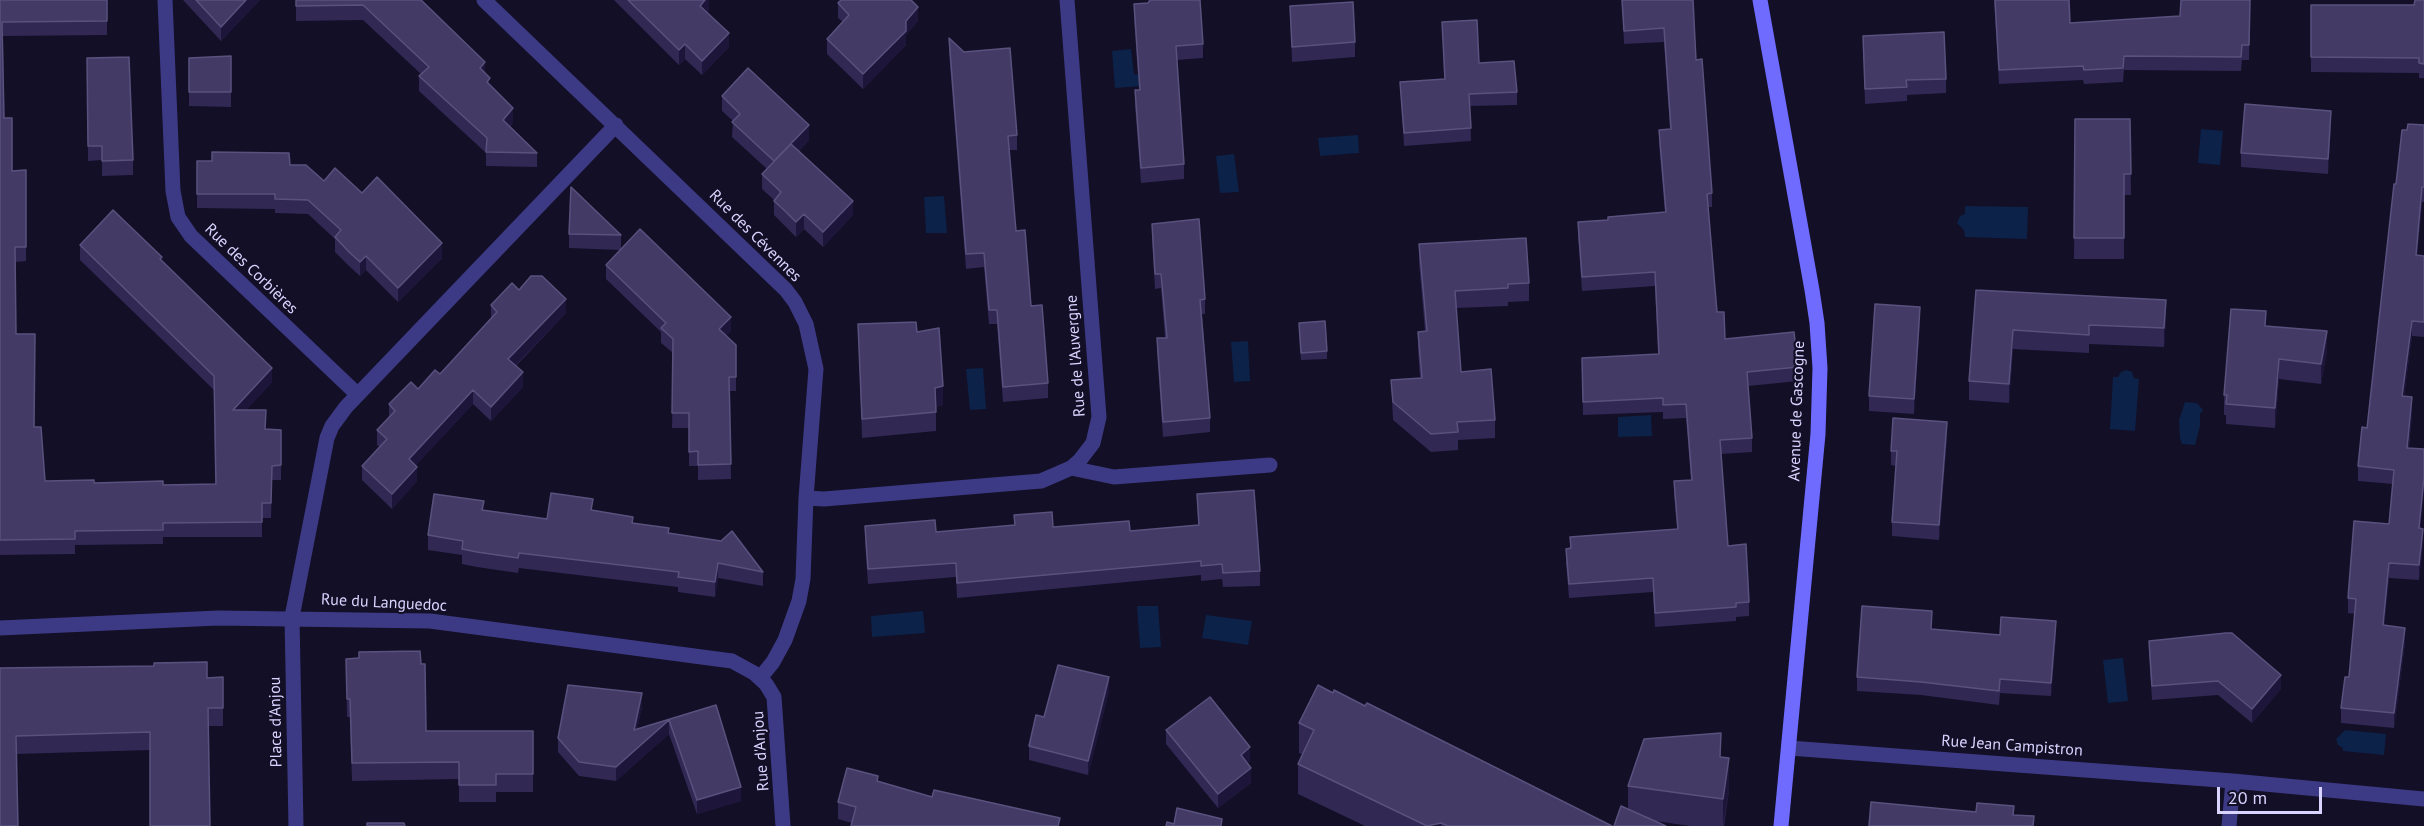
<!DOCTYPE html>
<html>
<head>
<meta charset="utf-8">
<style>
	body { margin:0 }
	#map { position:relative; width:2424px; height:826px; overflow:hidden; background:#130f26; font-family:"PT Sans",sans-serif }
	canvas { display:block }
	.scale { position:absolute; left:2217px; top:787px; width:105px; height:27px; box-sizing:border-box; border:3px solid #d9d4ff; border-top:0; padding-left:8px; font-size:18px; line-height:21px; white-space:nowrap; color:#d9d4ff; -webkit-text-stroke:4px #130f26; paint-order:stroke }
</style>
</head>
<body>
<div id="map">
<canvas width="2424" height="826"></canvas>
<div class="scale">20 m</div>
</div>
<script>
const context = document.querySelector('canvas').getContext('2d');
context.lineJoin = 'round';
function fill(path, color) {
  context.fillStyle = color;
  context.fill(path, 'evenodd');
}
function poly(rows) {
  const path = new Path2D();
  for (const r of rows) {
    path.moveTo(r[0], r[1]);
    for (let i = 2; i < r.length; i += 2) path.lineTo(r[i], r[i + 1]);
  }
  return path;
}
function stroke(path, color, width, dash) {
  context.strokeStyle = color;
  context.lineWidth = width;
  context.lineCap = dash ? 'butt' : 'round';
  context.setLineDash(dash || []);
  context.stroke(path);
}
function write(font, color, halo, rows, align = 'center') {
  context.font = font + ' "PT Sans",sans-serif';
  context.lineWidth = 4.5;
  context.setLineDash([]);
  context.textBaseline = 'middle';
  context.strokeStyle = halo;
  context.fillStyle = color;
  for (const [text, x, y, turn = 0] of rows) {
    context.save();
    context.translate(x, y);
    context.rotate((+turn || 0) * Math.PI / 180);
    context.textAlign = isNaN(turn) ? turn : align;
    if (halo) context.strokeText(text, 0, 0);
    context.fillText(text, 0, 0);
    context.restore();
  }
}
fill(poly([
	[1131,49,1134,74,1141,75,1142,86,1115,88,1112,51],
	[2201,129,2223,131,2220,165,2198,163],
	[1358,135,1359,153,1320,156,1318,138],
	[1234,154,1239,192,1220,193,1216,156],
	[944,196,947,233,926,233,924,197],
	[1965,206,2028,207,2027,239,1965,237,1964,230,1957,223,1960,216,1965,214],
	[1248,341,1250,381,1234,382,1231,342],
	[983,368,986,409,970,410,966,369],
	[2127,370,2132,372,2134,378,2139,379,2135,431,2110,429,2113,377,2118,377,2121,372],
	[2185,402,2197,403,2203,410,2200,414,2200,426,2195,445,2182,444,2180,439,2179,420],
	[1651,415,1652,436,1618,437,1618,417],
	[1137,606,1158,606,1161,647,1140,648],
	[923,611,925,633,872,637,871,616],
	[1206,615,1252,621,1248,645,1202,638],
	[2123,658,2128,701,2108,703,2103,660],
	[2345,730,2386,734,2384,755,2343,751,2343,748,2338,745,2336,739]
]), '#0c2248');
stroke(poly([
	[1071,468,1114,477,1270,465]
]), '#3d3a85', 15);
stroke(poly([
	[165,0,173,191,178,217,191,236,357,394],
	[484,0,786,290,795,302,806,324,816,369,806,498,803,579,799,601,785,640,773,662,760,678],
	[806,498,824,499,1041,481,1071,468,1080,460,1093,443,1099,417,1067,0],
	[0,628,218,618,430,621,732,661,754,673,766,684,774,697,783,826],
	[1789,748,2233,781,2424,799],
	[296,826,292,617,327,438,332,426,346,407,616,125],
	[2229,826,2233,781]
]), '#3d3a85', 15);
stroke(poly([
	[1760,0,1812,290,1817,323,1820,368,1818,434,1781,826]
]), '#6f6bff', 15);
fill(poly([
	[0,0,107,0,107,35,3,36,4,118,12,171,26,170,26,261,15,262,16,334,45,481,163,485,215,484,214,390,80,260,80,245,162,261,272,382,246,410,265,429,281,430,281,480,272,480,271,518,262,518,262,537,163,537,163,544,75,545,75,554,0,555],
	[183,0,260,0,221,41],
	[296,0,421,0,485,73,490,86,513,122,510,127,537,153,537,167,486,166,486,153,419,91,419,76,421,74,363,20,296,21],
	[614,0,709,0,709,11,707,12,729,47,702,75,685,59,679,65],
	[1622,0,1693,0,1696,60,1712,193,1712,207,1708,207,1717,312,1725,339,1798,367,1798,381,1748,386,1752,438,1752,452,1721,454,1728,546,1749,602,1749,616,1736,617,1736,621,1655,627,1653,592,1569,598,1566,563,1566,549,1570,548,1570,537,1677,529,1674,495,1674,481,1691,480,1686,418,1663,419,1663,412,1583,415,1582,358,1658,354,1655,286,1582,291,1578,236,1578,222,1608,220,1665,213,1659,144,1659,130,1670,129,1664,42,1624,44],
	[1994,0,2069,0,2070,23,2180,16,2250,0,2249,60,2242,60,2241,71,2124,70,2123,82,2084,84,2083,80,1999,84],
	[2424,0,2424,78,2419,78,2419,73,2311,72,2311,5,2414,5],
	[838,3,918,21,906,35,906,45,863,89,827,54,827,39,843,22,838,18],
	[1148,3,1203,44,1203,58,1177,60,1184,164,1184,179,1141,183,1135,105,1135,90,1139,90,1134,18,1134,4],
	[1290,6,1355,42,1355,57,1292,62],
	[1442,22,1479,63,1517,92,1517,105,1470,106,1471,141,1404,146,1400,82,1444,79],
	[1863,36,1946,79,1946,93,1907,95,1907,101,1865,104],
	[949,38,1017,135,1017,150,1009,150,1016,231,1031,306,1048,383,1048,398,1003,402,997,324,989,324,984,267,966,269,949,52],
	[231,56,231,107,189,106,189,58],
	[87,58,133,160,133,175,102,176,102,160,88,161],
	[722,96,809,140,799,151,853,215,823,247,804,229,796,237,774,215,774,200,762,189,762,174,767,169,732,137,733,121,722,111],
	[2075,119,2130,119,2131,195,2124,195,2124,259,2074,259],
	[2424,125,2424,202,2422,202,2417,256,2424,256,2424,337,2412,336,2404,396,2412,412,2409,448,2423,543,2419,580,2389,578,2384,626,2405,643,2394,728,2341,723,2341,708,2349,677,2355,614,2348,613,2348,598,2389,524,2393,484,2358,481,2358,466,2367,428,2396,184,2407,130],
	[2331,126,2328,174,2241,167,2241,153],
	[212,152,290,165,324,181,362,193,442,258,398,302,366,270,360,276,349,266,335,252,335,239,308,214,275,213,275,209,197,208,197,161,212,161],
	[1152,224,1205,299,1205,314,1202,314,1210,418,1210,432,1163,437,1157,353,1157,338,1165,338,1161,288,1155,289,1152,238],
	[569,234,621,235,621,249,731,331,726,336,736,345,736,391,730,391,731,479,698,480,698,466,689,466,689,428,672,428,673,353,661,343,661,332,606,279,606,265,620,250,569,248],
	[1419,244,1529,283,1529,301,1508,302,1508,306,1456,308,1461,372,1495,420,1495,438,1458,440,1458,450,1431,452,1393,420,1391,380,1420,378,1418,349,1418,332,1425,331,1419,262],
	[519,290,566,313,516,366,523,387,491,421,473,404,416,465,417,481,392,509,362,480,362,466,380,447,377,445,377,430,389,418,389,404,418,389,440,374,491,319,491,305],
	[1976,290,2166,319,2164,347,2089,344,2089,353,2013,349,2009,403,1969,400,1969,381],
	[1920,321,1914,414,1869,411,1869,396],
	[858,324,917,332,943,405,936,407,936,431,862,438],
	[2266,326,2327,351,2321,384,2279,379,2275,428,2226,424,2226,415,2224,415,2224,395],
	[1299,331,1327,351,1327,359,1301,360],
	[1947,437,1939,540,1892,536,1892,522,1896,466,1891,465,1891,451],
	[1197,494,1260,571,1260,586,1223,587,1222,579,1201,581,1201,575,957,598,956,577,868,584,865,541,865,526,936,532,1014,525,1014,515,1053,527,1130,531,1198,525],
	[484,510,547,519,593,511,669,533,763,572,763,586,718,578,715,597,678,592,678,587,519,568,518,573,477,567,462,564,462,555,428,550,428,535],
	[1932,629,2000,635,2056,635,2051,696,2000,693,1999,705,1921,695,1857,691,1857,677],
	[2149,641,2281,689,2252,723,2218,695,2152,700,2149,655],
	[346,659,421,664,426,731,533,731,533,792,496,792,496,802,459,802,459,779,352,781,350,717,347,717],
	[0,668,207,678,223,677,223,726,208,726,150,750,16,754],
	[1109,691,1088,775,1029,760,1029,746,1044,717],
	[1333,693,1612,826,1365,826,1298,794,1298,764,1302,754,1299,753,1299,723],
	[716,705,741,801,697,814,669,734,616,781,579,776,558,752,558,738,642,707,637,729],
	[1166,730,1250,761,1247,763,1251,783,1218,808,1166,744],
	[1721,757,1729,790,1724,826,1690,826,1655,821,1628,809,1628,786],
	[878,781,932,797,1060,826,852,823,838,819,838,802]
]), '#312854');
fill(poly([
	[246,0,260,0,221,41,221,27],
	[705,0,709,0,709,11,700,20,700,6],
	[918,7,918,21,906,35,906,45,863,89,863,74,906,21],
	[729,33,729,47,702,75,702,61],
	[685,44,685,59,679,65,679,50],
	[485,62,485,77,480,68],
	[513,108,513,122,503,135,503,120],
	[2331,111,2331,126,2328,174,2328,159],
	[809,125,809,140,774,176,774,161],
	[2422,187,2422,202,2416,270,2416,255],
	[853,201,853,215,823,247,823,232],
	[804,214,804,229,796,237,796,222],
	[442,243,442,258,398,302,398,288],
	[366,256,366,270,360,276,360,262],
	[566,299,566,313,508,373,508,359],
	[2166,300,2166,319,2164,347,2164,328],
	[1920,307,1920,321,1914,414,1914,399],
	[731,317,731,331,719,344,719,329],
	[2412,321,2412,336,2402,411,2402,396],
	[2013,330,2013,349,2009,403,2009,384],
	[2327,331,2327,351,2321,384,2321,364],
	[2279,359,2279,379,2275,428,2275,408],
	[272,368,272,382,233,425,233,410],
	[523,372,523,387,491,421,491,407],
	[943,386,943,405,935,407,935,388],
	[473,390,473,404,409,473,409,459],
	[2412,397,2412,412,2407,462,2407,448],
	[1947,422,1947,437,1939,540,1939,525],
	[417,467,417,481,392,509,392,494],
	[2424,477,2424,491,2419,542,2419,528],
	[2423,529,2423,543,2419,580,2419,565],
	[718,563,718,578,715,597,715,582],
	[2389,563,2389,578,2383,640,2383,625],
	[2056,621,2056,635,2051,696,2051,683],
	[2405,628,2405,643,2394,728,2394,713],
	[2281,675,2281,689,2252,723,2252,709],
	[1109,677,1109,691,1088,775,1088,761],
	[642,693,642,707,634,744,634,730],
	[669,720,669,734,616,781,616,767],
	[1250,747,1250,761,1241,769,1241,755],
	[1729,758,1729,790,1723,826,1723,799],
	[1251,768,1251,783,1218,808,1218,794],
	[741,787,741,801,697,814,697,800],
	[1441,823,1441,826,1429,826]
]), '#1d163a');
const building = poly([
	[0,0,107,0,107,21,2,22,4,118,12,118,12,171,26,170,26,247,15,247,16,334,35,334,34,427,41,427,45,481,94,480,94,483,163,481,163,485,216,484,214,376,80,245,113,210,162,257,160,259,272,368,233,410,266,410,265,429,281,430,281,465,272,466,271,503,262,503,262,522,163,523,163,530,75,531,75,539,0,540,0,0],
	[196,0,246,0,221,27,196,0],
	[296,0,421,0,485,62,480,68,490,78,487,82,513,108,503,120,537,153,486,152,487,138,419,76,429,67,363,5,296,6,296,0],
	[628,0,705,0,700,6,729,33,702,61,685,44,679,50,628,0],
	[841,0,911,0,918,7,906,21,906,31,863,74,827,39,849,15,838,3,841,0],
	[1150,0,1200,0,1203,44,1176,46,1184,164,1141,168,1135,90,1140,90,1134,4,1148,3,1150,0],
	[1622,0,1693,0,1696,60,1702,59,1712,193,1707,194,1717,312,1724,312,1725,339,1794,332,1798,367,1747,372,1752,438,1720,440,1728,546,1746,544,1749,602,1736,603,1736,607,1655,613,1653,578,1569,584,1566,549,1571,548,1570,537,1678,529,1674,481,1692,480,1686,404,1663,405,1663,398,1583,402,1582,358,1659,354,1655,272,1582,277,1578,222,1608,220,1608,217,1666,212,1659,130,1671,129,1664,28,1624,31,1622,0],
	[1995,0,2069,0,2070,23,2180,16,2181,0,2250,0,2249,45,2242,45,2241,57,2124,56,2123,68,2084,70,2083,66,1999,70,1995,0],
	[2415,0,2424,0,2424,64,2419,63,2419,58,2311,57,2311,5,2414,5,2415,0],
	[1353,2,1355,42,1292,47,1290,6,1353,2],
	[1477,20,1479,63,1514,61,1517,92,1469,94,1471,128,1404,133,1400,82,1445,79,1442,22,1477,20],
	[1944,32,1946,79,1906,80,1907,87,1865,89,1863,36,1944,32],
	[949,38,964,52,1010,48,1017,135,1008,136,1016,231,1025,230,1031,306,1042,305,1048,383,1003,387,997,310,989,310,984,253,966,254,949,38],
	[231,56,231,92,189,92,189,58,231,56],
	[129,57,133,160,102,161,102,146,88,146,87,58,129,57],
	[748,68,809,125,774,161,732,122,740,114,722,96,748,68],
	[2245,104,2331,111,2328,159,2241,153,2245,104],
	[2075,119,2130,119,2131,174,2124,174,2124,238,2074,238,2075,119],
	[2408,124,2424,125,2424,187,2422,187,2416,255,2424,256,2424,322,2412,321,2402,396,2412,397,2407,448,2424,449,2424,477,2419,528,2423,529,2419,565,2389,563,2383,625,2405,628,2394,713,2341,708,2345,677,2349,677,2356,599,2348,598,2354,521,2389,524,2394,470,2358,466,2362,427,2367,428,2394,184,2396,184,2402,130,2407,130,2408,124],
	[791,144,853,201,823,232,804,214,796,222,785,211,774,201,781,192,762,174,791,144],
	[212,152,289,153,290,165,306,165,324,181,335,168,362,193,377,177,442,243,398,288,366,256,360,262,349,252,335,237,341,230,308,200,275,199,275,194,197,194,197,161,212,161,212,152],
	[571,187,621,235,569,234,571,187],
	[1199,219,1205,299,1200,300,1210,418,1163,422,1157,338,1167,338,1161,274,1155,274,1152,224,1199,219],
	[640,229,731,317,719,329,736,345,736,377,729,377,731,464,698,465,698,451,689,452,689,413,672,413,673,339,661,328,666,323,606,265,640,229],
	[1526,238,1529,283,1508,284,1508,288,1455,291,1461,372,1491,369,1495,420,1457,422,1458,432,1431,434,1393,402,1391,380,1422,378,1418,332,1427,331,1419,244,1526,238],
	[531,276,542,276,566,299,508,359,523,372,491,407,473,390,409,459,417,467,392,494,362,466,387,439,377,430,395,411,389,404,411,382,418,389,435,370,440,374,497,312,491,305,512,283,519,290,531,276],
	[1976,290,2166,300,2164,328,2089,325,2089,335,2013,330,2009,384,1969,381,1976,290],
	[1875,304,1920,307,1914,399,1869,396,1875,304],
	[2231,309,2266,311,2265,326,2327,331,2321,364,2279,359,2275,408,2226,404,2227,395,2224,395,2231,309],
	[1325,321,1327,351,1301,353,1299,323,1325,321],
	[916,322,917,332,939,328,943,386,935,388,936,412,862,419,858,324,916,322],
	[1893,418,1947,422,1939,525,1892,522,1897,451,1891,451,1893,418],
	[1254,490,1260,571,1223,573,1222,564,1201,566,1201,561,957,583,956,563,868,569,865,526,935,520,936,532,1015,525,1014,515,1052,512,1053,527,1129,521,1130,531,1199,525,1197,494,1254,490],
	[551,493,593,499,591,510,633,517,632,523,669,528,668,533,721,541,732,531,763,572,718,563,715,582,678,577,679,572,519,553,518,558,477,552,462,549,463,541,428,535,434,494,484,501,482,510,547,519,551,493],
	[1862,606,1932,611,1931,629,2000,635,2001,617,2056,621,2051,683,2000,679,1999,691,1921,682,1857,677,1862,606],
	[2226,633,2232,633,2281,675,2252,709,2218,681,2152,686,2149,641,2226,633],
	[420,651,421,664,425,664,426,731,533,731,533,774,496,774,496,785,459,785,459,762,352,763,350,699,347,699,346,659,359,658,359,652,420,651],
	[207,662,207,678,223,677,223,708,208,708,210,826,150,826,150,732,16,736,18,826,0,826,0,668,154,666,154,663,207,662],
	[1058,665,1109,677,1088,761,1029,746,1036,715,1044,717,1058,665],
	[568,685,642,693,634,730,716,705,741,787,697,800,669,720,616,767,579,762,558,738,568,685],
	[1318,685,1333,693,1334,690,1365,706,1367,703,1612,826,1448,826,1441,823,1427,826,1298,764,1314,730,1299,723,1318,685],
	[1210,697,1250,747,1241,755,1251,768,1218,794,1166,730,1210,697],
	[1721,733,1720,757,1729,758,1723,799,1628,786,1644,739,1721,733],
	[847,768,878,776,877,781,932,797,934,790,1060,818,1058,826,851,826,856,807,838,802,847,768],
	[1871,802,1976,812,1977,803,2014,806,2013,815,2034,816,2033,826,1869,826,1871,802],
	[1621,806,1666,826,1614,826,1621,806],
	[1177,808,1222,819,1221,826,1166,826,1167,822,1174,824,1177,808],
	[367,823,404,823,405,826,367,826,367,823]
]);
fill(building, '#433a66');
stroke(building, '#5a527e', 1.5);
write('16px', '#d9d4ff', '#130f26', [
	["Rue des Cévennes",755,236,45],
	["Rue des Corbières",251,269,44],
	["Rue de l'Auvergne",1076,356,-94],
	["Avenue de Gascogne",1797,411,-88],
	["Rue du Languedoc",384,603,3],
	["Place d'Anjou",276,722,-91],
	["Rue Jean Campistron",2012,746,4],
	["Rue d'Anjou",761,751,-94]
]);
</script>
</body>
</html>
